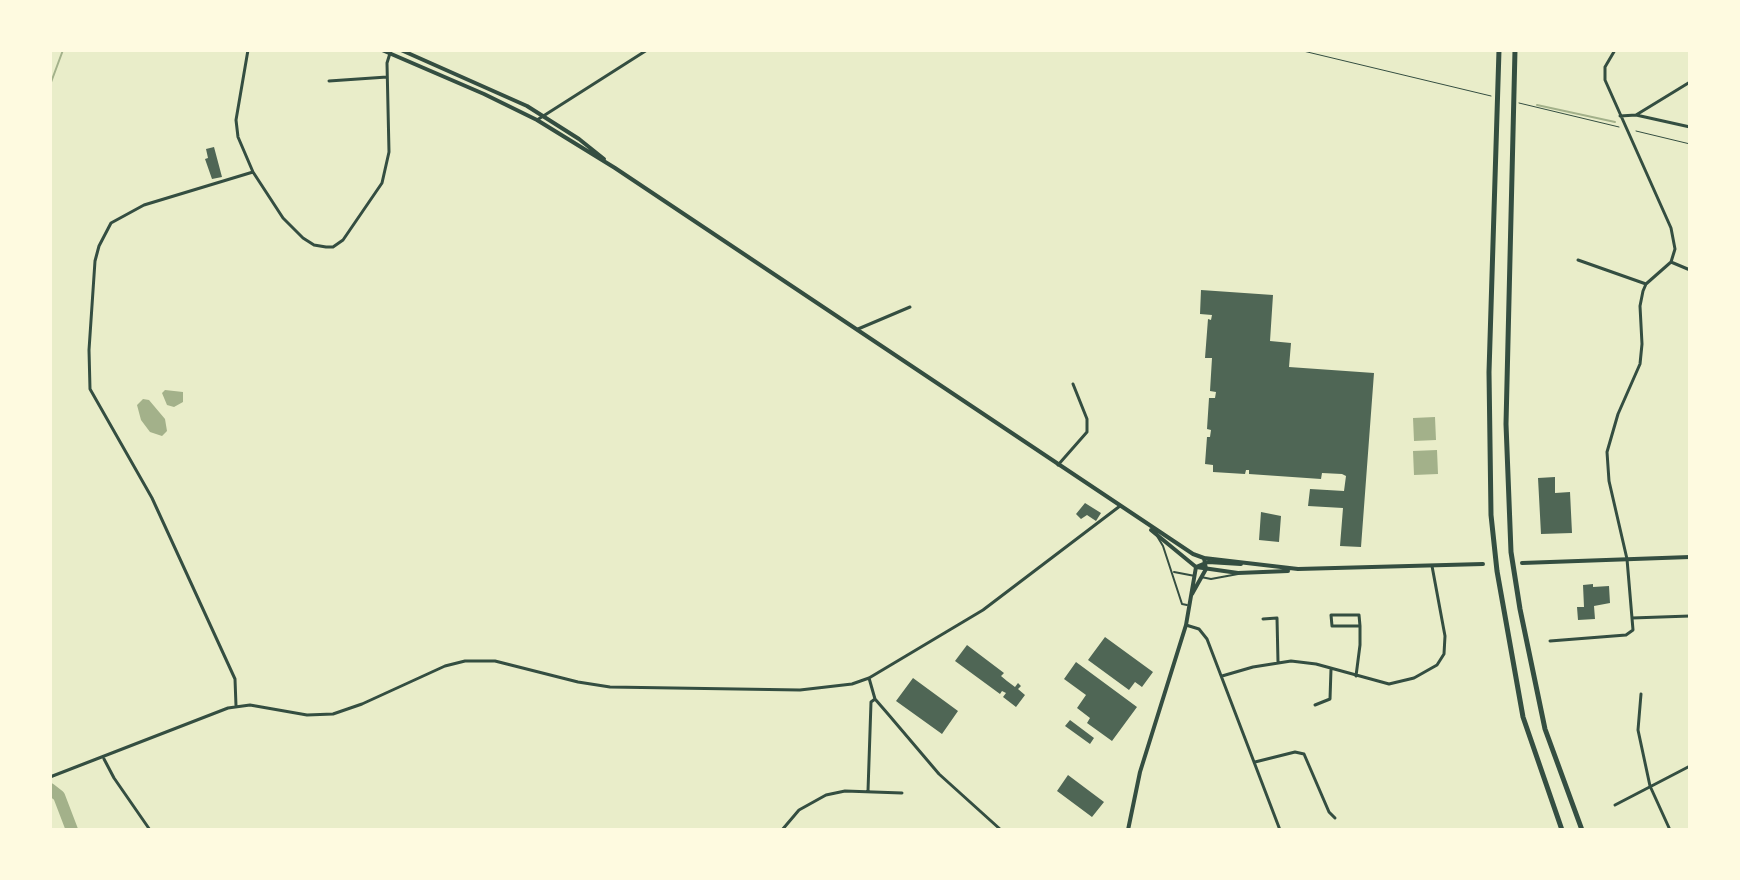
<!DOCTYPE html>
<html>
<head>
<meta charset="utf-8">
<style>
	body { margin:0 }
	#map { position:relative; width:1740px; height:880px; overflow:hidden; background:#e9edc9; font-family:"Archivo Narrow",sans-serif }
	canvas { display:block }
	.frame { position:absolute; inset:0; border:52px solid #fefae0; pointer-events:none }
</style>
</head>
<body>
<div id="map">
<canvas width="1740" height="880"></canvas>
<div class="frame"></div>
</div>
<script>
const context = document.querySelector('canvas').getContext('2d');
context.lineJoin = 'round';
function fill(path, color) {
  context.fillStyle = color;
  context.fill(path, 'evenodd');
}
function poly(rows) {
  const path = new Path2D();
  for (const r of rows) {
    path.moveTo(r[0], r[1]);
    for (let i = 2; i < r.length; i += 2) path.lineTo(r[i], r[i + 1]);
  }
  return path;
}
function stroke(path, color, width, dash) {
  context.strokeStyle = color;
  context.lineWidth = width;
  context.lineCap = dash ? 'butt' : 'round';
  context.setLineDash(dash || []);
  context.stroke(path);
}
fill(poly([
	[165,390,183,392,183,402,174,407,167,405,162,393],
	[143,399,149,400,165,419,167,431,162,436,150,432,141,420,137,405],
	[1435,417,1436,440,1414,441,1413,418],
	[1437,450,1438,474,1414,475,1413,451]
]), '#a3b18a');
stroke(poly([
	[50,85,63,50],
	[1537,105,1615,122]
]), '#a3b18a', 2);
stroke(poly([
	[50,789,59,796,72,830]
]), '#a3b18a', 12);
fill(poly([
	[214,147,222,177,212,179,205,159,208,158,206,149],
	[1201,290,1273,295,1270,341,1291,343,1289,367,1374,373,1361,547,1340,546,1343,508,1308,506,1310,489,1344,491,1346,476,1342,474,1322,473,1321,479,1249,474,1249,470,1246,470,1245,474,1213,472,1213,465,1205,464,1207,437,1210,437,1211,430,1207,429,1209,398,1215,398,1216,392,1210,391,1212,358,1205,358,1208,319,1211,320,1212,315,1200,314],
	[1555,477,1555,493,1570,492,1572,533,1541,534,1538,478],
	[1085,503,1101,513,1096,521,1087,515,1081,519,1076,514],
	[1261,512,1281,516,1279,542,1259,540],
	[1593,584,1593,587,1609,586,1610,603,1594,606,1595,619,1578,620,1577,607,1584,607,1583,585],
	[1105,637,1153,672,1142,687,1135,682,1129,690,1088,660],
	[967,645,1004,673,1001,676,1007,681,1015,687,1018,683,1021,686,1018,689,1025,695,1016,707,1003,697,1006,693,1002,691,1000,694,955,661],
	[1076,662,1137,707,1112,741,1087,723,1090,718,1077,708,1086,695,1064,679],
	[913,678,958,711,942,734,896,701],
	[1070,720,1094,738,1090,744,1065,726],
	[1068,775,1104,802,1092,817,1057,791]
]), '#4f6655');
stroke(poly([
	[1299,50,1491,96],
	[1519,103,1619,127],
	[1636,131,1690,144]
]), '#344e41', 1);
stroke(poly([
	[1157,536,1163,546,1182,604,1187,605],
	[1174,572,1195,576],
	[1201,577,1211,579,1238,574]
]), '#344e41', 2);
stroke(poly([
	[248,50,236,120,238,137,253,172,283,218,303,238,314,245,326,247,333,247,343,240,382,183,389,152,387,63,391,50],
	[329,81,387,77],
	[1636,115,1690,82],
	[1620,116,1636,115,1690,127],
	[537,120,647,50],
	[1578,260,1646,284],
	[1671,262,1690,270],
	[858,329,910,307],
	[1058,465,1087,432,1087,419,1073,384],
	[1632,618,1690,616],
	[1263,619,1277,618,1278,662],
	[1186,625,1199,629,1207,639,1280,830],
	[1550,641,1626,635,1633,630,1627,559,1609,481,1607,452,1618,414,1640,364,1642,344,1640,306,1643,291,1646,284,1671,262,1675,249,1671,228,1605,80,1605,67,1615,50],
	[1222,676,1253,667,1291,661,1316,664,1389,684,1414,678,1437,665,1444,654,1445,636,1432,566],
	[1356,676,1360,645,1360,626,1359,615,1331,615,1332,626,1360,626],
	[869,678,875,699,888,714,939,774,1001,830],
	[1641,694,1638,730,1650,786,1670,830],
	[1315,705,1330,699,1331,669],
	[236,706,235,679,152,498,90,389,89,350,95,261,99,246,111,223,144,205,253,172],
	[104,759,114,778,150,830],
	[1255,762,1295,752,1304,754,1329,812,1335,818],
	[50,777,228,708,250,705,307,715,333,714,362,704,445,666,465,661,495,661,578,682,610,687,800,690,852,684,869,678,983,610,1120,506],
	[868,791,871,702,875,699],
	[1615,805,1690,766],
	[782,830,799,810,826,795,845,791,902,793]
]), '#344e41', 3);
stroke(poly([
	[1192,594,1206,569,1204,558],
	[1128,830,1140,772,1186,625,1196,567,1208,562,1241,564]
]), '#344e41', 4);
stroke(poly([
	[382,50,484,94,537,120,615,168,1193,554,1204,558,1298,569,1483,564],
	[401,50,527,106,579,139,604,159],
	[1151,530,1196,567,1238,573,1288,571],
	[1522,563,1690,557]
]), '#344e41', 4);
stroke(poly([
	[1499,50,1489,372,1491,515,1497,571,1523,717,1562,830],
	[1515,50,1506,424,1511,552,1520,609,1545,729,1582,830]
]), '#344e41', 5);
</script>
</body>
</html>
